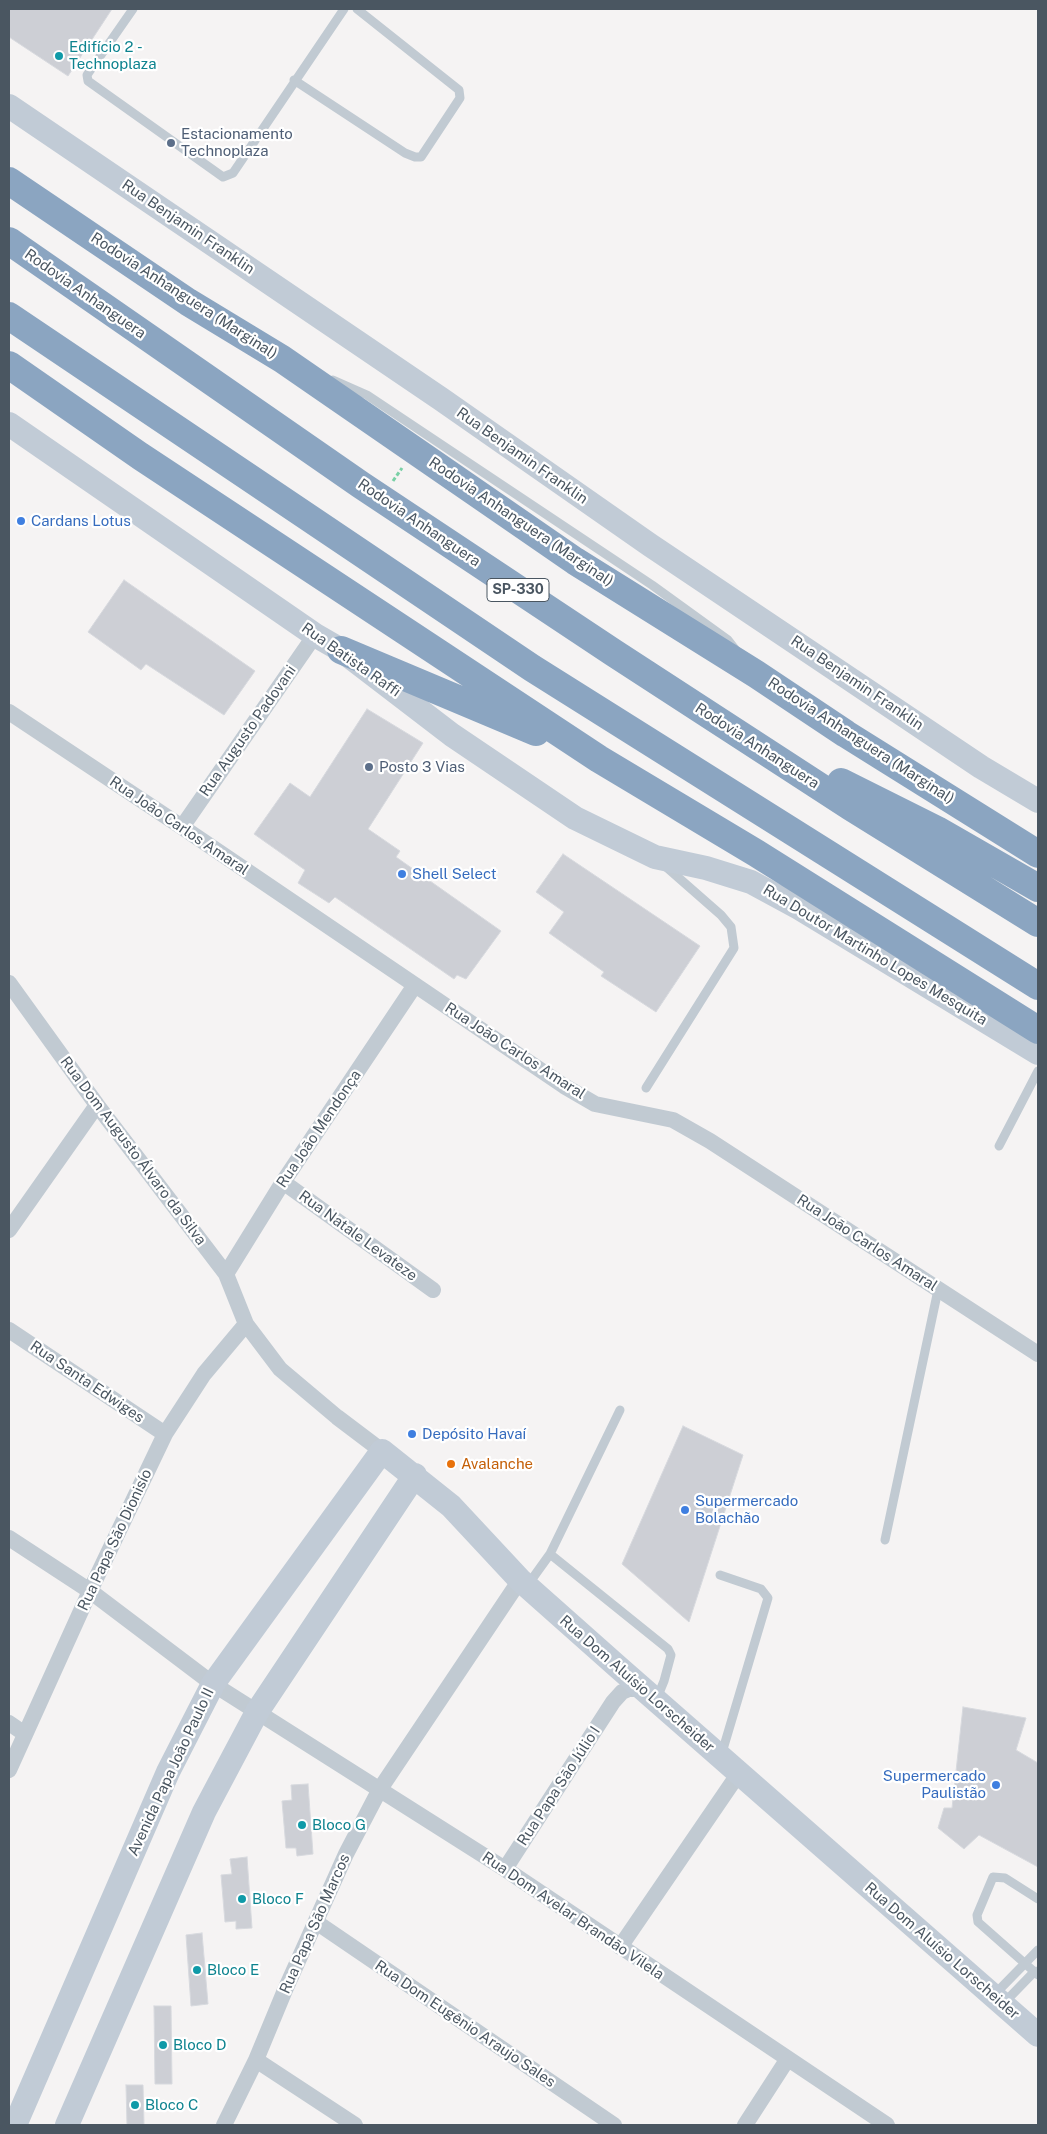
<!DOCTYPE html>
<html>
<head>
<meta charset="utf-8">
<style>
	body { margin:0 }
	#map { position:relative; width:1047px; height:2134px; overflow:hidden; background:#f5f3f3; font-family:"Public Sans",sans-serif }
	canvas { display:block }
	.frame { position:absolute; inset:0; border:10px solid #4a5661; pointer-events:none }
</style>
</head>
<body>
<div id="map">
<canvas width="1047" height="2134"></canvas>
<div class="frame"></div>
</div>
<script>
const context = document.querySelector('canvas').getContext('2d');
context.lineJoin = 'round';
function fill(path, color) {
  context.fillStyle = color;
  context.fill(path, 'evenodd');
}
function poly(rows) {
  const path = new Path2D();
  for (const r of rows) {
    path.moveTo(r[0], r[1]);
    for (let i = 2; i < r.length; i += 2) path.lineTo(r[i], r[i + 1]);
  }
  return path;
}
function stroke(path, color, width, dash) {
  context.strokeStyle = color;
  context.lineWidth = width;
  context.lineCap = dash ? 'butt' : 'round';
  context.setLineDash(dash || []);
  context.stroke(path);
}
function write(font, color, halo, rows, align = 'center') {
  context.font = font + ' "Public Sans",sans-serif';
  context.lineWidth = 4.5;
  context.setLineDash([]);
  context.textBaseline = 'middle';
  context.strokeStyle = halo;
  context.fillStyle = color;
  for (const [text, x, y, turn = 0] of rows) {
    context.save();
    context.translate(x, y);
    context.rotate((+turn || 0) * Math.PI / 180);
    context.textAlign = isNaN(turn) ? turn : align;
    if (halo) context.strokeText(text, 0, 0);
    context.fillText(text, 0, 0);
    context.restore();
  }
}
const building = poly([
	[9,9,112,9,68,76,9,37,9,9],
	[124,580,255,671,224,715,146,664,141,670,88,632,124,580],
	[367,709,423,743,368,829,400,851,396,857,501,931,466,979,457,975,454,979,335,897,329,903,298,883,305,870,254,834,290,783,310,797,367,709],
	[563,854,700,946,656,1012,601,976,604,972,549,933,564,912,536,892,563,854],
	[683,1426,743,1455,689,1622,622,1564,683,1426],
	[963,1707,1026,1718,1016,1750,1038,1763,1038,1867,979,1835,964,1849,938,1828,944,1808,952,1808,963,1707],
	[308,1784,313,1854,297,1856,296,1848,286,1848,282,1801,292,1800,291,1785,308,1784],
	[247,1857,252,1928,236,1929,236,1921,225,1922,221,1875,232,1874,230,1859,247,1857],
	[202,1933,208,2004,191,2006,186,1935,202,1933],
	[154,2006,171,2006,172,2084,155,2084,154,2006],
	[126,2085,143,2085,144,2125,127,2125,126,2085]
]);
fill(building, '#cdcfd5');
stroke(building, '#d7d9de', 1);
stroke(poly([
	[393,481,402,468]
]), '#7ad0a6', 3, [4, 2.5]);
stroke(poly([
	[133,9,87,75,88,81,223,177,233,173,344,9],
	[294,80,405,153,415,157,421,157,460,98,459,90,357,9],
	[333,380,367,395,652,585,728,640,735,649],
	[646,1088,734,948,731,927,721,915,664,865],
	[999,1146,1038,1071],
	[885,1540,938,1290],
	[550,1554,620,1410],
	[720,1575,761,1589,768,1598,721,1756],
	[527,1586,550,1554,668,1649,671,1655,664,1681,657,1698],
	[1038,1899,1005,1878,993,1877,977,1915,978,1922,1038,1975],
	[995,1994,1038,1950],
	[1003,2004,1035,1971]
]), '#c1cad2', 9);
stroke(poly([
	[9,712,182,827,564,1086,595,1104,673,1120,710,1141,1038,1354],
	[182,827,315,635],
	[9,983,97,1105,226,1274,246,1324,280,1369,337,1417,382,1451],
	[283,1182,433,1290],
	[9,1230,97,1105],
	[226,1274,283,1182,415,985],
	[9,1330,165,1434],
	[9,1538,90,1591,213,1684,505,1869,887,2125],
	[9,1723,25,1734],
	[9,1770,90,1591,165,1434,204,1374,246,1324],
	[505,1869,613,1702,622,1692,629,1689,643,1689],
	[316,1922,614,2125],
	[620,1947,739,1773],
	[256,2060,355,2125],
	[224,2125,256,2060,285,1990,346,1854,380,1789,520,1580],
	[745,2125,787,2060]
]), '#c1cad2', 16);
stroke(poly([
	[9,106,441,399,650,545,981,767,1038,801],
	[9,424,315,635,341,650,452,735,575,818,655,857,706,868,751,882,799,908,1038,1053],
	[15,2125,168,1772,213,1684,382,1451,451,1506,520,1580,618,1667,1038,2035],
	[67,2125,204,1812,257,1712,415,1475]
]), '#c1cbd6', 24);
stroke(poly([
	[9,181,188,302,282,359,575,561,756,674,846,734,1038,854],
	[9,241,361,485,614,653,851,807,1038,923],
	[9,316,532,668,1038,986],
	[9,365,140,456,599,759,756,853,1038,1030],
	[341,650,536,732],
	[841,782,937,830,1038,888]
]), '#8ba5c1', 28);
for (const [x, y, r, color] of [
	[59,56,5,"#0f9aa8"],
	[171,143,5,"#5c6f8a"],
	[21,521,5,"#3f7fe0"],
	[369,767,5,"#5c6f8a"],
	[402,874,5,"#3f7fe0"],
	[412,1434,5,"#3f7fe0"],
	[451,1464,5,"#e8710a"],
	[685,1510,5,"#3f7fe0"],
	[996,1785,5,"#3f7fe0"],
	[302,1825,5,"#0f9aa8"],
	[242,1899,5,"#0f9aa8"],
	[197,1970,5,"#0f9aa8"],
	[163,2045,5,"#0f9aa8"],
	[135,2105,5,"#0f9aa8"]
]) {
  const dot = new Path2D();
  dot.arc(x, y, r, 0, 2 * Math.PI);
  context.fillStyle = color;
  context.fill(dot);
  stroke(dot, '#fff', 2);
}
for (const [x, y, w] of [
	[518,590,62]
]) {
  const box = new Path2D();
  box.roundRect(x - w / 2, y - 11.5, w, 23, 4);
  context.fillStyle = '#fff';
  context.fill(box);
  stroke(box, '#4a5661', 1);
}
write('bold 14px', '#4a5661', null, [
	["SP-330",518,590]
]);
write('15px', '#0d838f', '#fff', [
	["Edifício 2 -",69,47],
	["Technoplaza",69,64],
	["Bloco G",312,1825],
	["Bloco F",252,1899],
	["Bloco E",207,1970],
	["Bloco D",173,2045],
	["Bloco C",145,2105]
], 'left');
write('15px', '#4e5e75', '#fff', [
	["Estacionamento",181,134],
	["Technoplaza",181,151],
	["Posto 3 Vias",379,767]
], 'left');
write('15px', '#4a5661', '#fff', [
	["Rua Benjamin Franklin",188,227,34],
	["Rodovia Anhanguera",85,294,35],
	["Rodovia Anhanguera (Marginal)",184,296,33],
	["Rua Benjamin Franklin",522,456,35],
	["Rodovia Anhanguera (Marginal)",521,522,34],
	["Rodovia Anhanguera",419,523,34],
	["Rua Batista Raffi",351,660,35],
	["Rua Benjamin Franklin",857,683,34],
	["Rua Augusto Padovani",248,731,-55],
	["Rodovia Anhanguera (Marginal)",861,741,33],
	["Rodovia Anhanguera",757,746,33],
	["Rua João Carlos Amaral",179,826,34],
	["Rua Doutor Martinho Lopes Mesquita",875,955,31],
	["Rua João Carlos Amaral",515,1051,33],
	["Rua João Mendonça",319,1129,-56],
	["Rua Dom Augusto Álvaro da Silva",133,1151,53],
	["Rua Natale Levateze",358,1236,36],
	["Rua João Carlos Amaral",867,1243,33],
	["Rua Santa Edwiges",87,1382,34],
	["Rua Papa São Dionisío",115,1540,-65],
	["Rua Dom Aluísio Lorscheider",637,1684,41],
	["Avenida Papa João Paulo II",171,1772,-65],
	["Rua Papa São Júlio I",559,1786,-57],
	["Rua Dom Avelar Brandão Vilela",573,1916,34],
	["Rua Papa São Marcos",315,1924,-66],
	["Rua Dom Aluísio Lorscheider",942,1951,41],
	["Rua Dom Eugênio Araujo Sales",465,2024,34]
]);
write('15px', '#366cbe', '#fff', [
	["Cardans Lotus",31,521],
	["Shell Select",412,874],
	["Depósito Havaí",422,1434],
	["Supermercado",695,1501],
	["Bolachão",695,1518],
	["Supermercado",986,1776,"right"],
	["Paulistão",986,1793,"right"]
], 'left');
write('15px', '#c56008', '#fff', [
	["Avalanche",461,1464]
], 'left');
</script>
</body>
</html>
